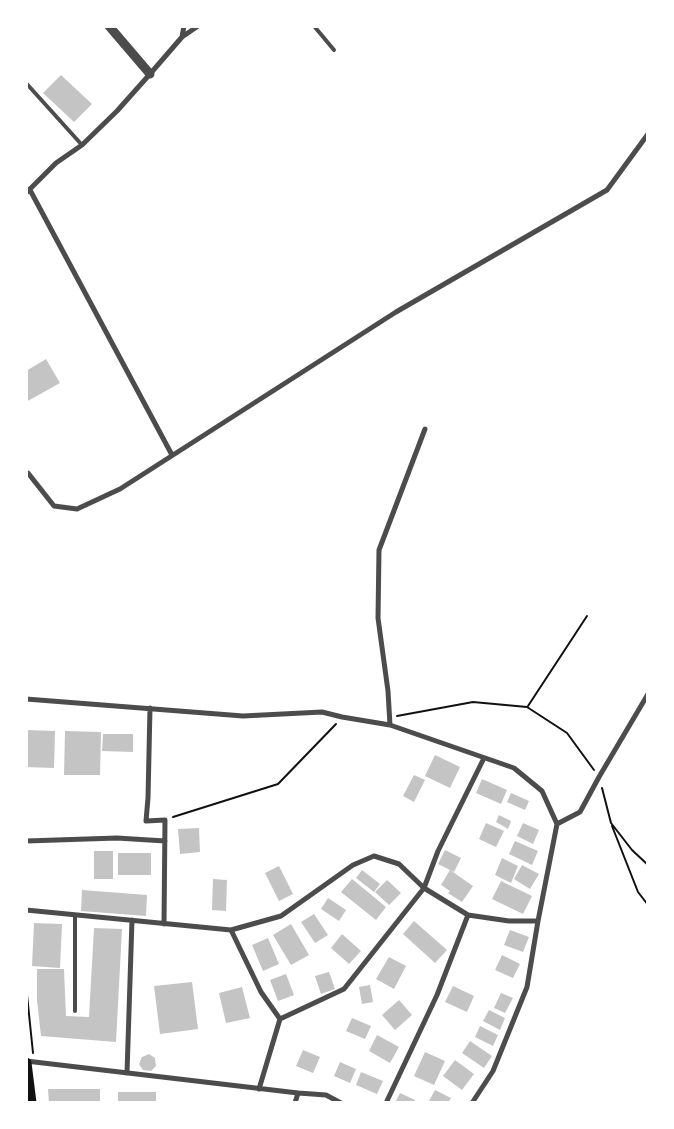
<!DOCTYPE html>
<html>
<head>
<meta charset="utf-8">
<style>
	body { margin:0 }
	#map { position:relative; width:674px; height:1129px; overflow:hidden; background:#fff; font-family:Raleway,sans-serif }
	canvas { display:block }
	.frame { position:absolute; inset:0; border:28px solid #fff; pointer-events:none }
</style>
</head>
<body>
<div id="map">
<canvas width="674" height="1129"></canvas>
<div class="frame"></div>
</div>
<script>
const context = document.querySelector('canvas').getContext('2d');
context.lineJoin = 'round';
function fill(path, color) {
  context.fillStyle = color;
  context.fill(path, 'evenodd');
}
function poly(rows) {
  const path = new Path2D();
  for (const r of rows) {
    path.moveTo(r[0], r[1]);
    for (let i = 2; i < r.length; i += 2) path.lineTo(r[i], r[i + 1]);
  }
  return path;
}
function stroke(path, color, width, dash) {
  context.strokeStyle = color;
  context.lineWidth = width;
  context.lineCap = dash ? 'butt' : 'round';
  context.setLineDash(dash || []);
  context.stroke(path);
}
fill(poly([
	[61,75,92,104,74,122,43,93],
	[46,359,60,383,26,402,26,371],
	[26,730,55,731,54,768,26,767],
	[65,731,101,732,100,775,64,775],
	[103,734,133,734,133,752,102,751],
	[435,755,460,767,450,788,425,776],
	[414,775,425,780,414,802,403,796],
	[482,779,507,790,501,804,476,793],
	[511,793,529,801,525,810,507,802],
	[499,815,511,821,508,829,496,822],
	[486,823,504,831,496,847,479,839],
	[523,823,539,830,533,844,517,836],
	[199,828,200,852,180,854,178,829],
	[515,841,538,851,532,865,509,854],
	[445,850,461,858,454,872,438,864],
	[94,851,113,851,113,879,94,879],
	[118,853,151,853,151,875,118,875],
	[502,858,518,866,511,883,495,875],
	[522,865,539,874,530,889,514,879],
	[279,866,293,894,279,901,265,873],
	[362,870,380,884,374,892,356,878],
	[450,870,473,886,462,902,448,893,450,891,441,885],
	[213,879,227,880,226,911,212,910],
	[352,879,386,907,376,920,341,892],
	[387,880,401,893,389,905,375,892],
	[501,881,532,896,523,914,492,899],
	[82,890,147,895,146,916,81,911],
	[328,898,346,910,339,921,321,909],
	[314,914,328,935,315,943,301,922],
	[414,921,447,950,435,963,403,934],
	[34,923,62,924,60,968,32,966],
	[291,924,309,955,291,965,273,935],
	[94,928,122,929,116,1042,41,1036,37,1000,37,969,64,969,66,1016,89,1017],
	[510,930,529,937,523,952,504,945],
	[342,934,361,951,349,964,331,948],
	[268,938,279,964,263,971,252,945],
	[502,955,520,964,513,978,495,970],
	[389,957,406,966,394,989,376,979],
	[329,972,335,989,321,994,315,976],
	[286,974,294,995,278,1001,270,980],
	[192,982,198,1029,160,1034,154,986],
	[370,985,373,1002,362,1004,359,987],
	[453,986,474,996,467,1012,445,1002],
	[242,987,250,1018,226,1023,219,993],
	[501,993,513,998,505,1013,494,1008],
	[399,1000,412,1015,395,1030,382,1015],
	[489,1010,505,1018,500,1030,483,1021],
	[352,1018,371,1026,365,1039,346,1031],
	[480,1026,498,1035,493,1046,475,1037],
	[377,1035,399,1047,390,1063,369,1051],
	[470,1041,492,1056,484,1068,462,1053],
	[303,1050,320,1057,313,1073,296,1066],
	[425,1052,445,1061,434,1085,414,1076],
	[149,1054,155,1058,156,1066,151,1071,143,1070,139,1064,142,1057],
	[455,1060,474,1074,462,1090,443,1076],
	[340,1062,356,1069,350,1083,334,1076],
	[361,1072,383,1081,377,1094,356,1085],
	[48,1089,100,1089,100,1103,49,1103],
	[435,1090,451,1098,448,1103,428,1103],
	[118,1092,156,1092,156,1103,118,1103],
	[400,1093,415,1100,414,1103,400,1103,396,1101]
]), '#c4c4c4');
stroke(poly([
	[528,706,587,616],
	[397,716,473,702,527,707,567,733,594,770],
	[602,788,611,823,632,850,648,865],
	[173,817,278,784,336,724],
	[612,826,638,892,648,905],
	[26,985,33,1053]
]), '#111', 2);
stroke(poly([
	[314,26,334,50],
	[26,83,82,145],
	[75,915,75,1011]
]), '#4c4c4c', 4);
stroke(poly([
	[182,37,198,26],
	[30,190,172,455],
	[26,193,56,163,82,145,117,111,150,74,182,37,184,26],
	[26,474,28,473,54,506,77,509,120,489,396,312,607,190,648,134],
	[26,699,243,716,322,712,342,717,390,725,514,768,542,791,557,824,538,921,527,987,493,1071,472,1103],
	[150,708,148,798,146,821,165,820,164,924],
	[390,725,388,691,378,618,379,550,425,429],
	[557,824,580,812,599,777,648,694],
	[26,841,117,838,165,841],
	[26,910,231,930,281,916,353,865,374,856,399,864,424,888,468,915,509,921,538,921],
	[231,930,261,992,280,1019],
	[26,1061,298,1093,326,1095,341,1103],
	[127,1073,132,920],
	[259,1089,280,1019,344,989,424,888,438,851,484,758],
	[295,1103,298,1093],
	[386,1103,437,995,468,915]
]), '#4c4c4c', 5);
stroke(poly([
	[109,26,150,74]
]), '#4c4c4c', 9);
stroke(poly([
	[26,1063,31,1103]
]), '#111', 11);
</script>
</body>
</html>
